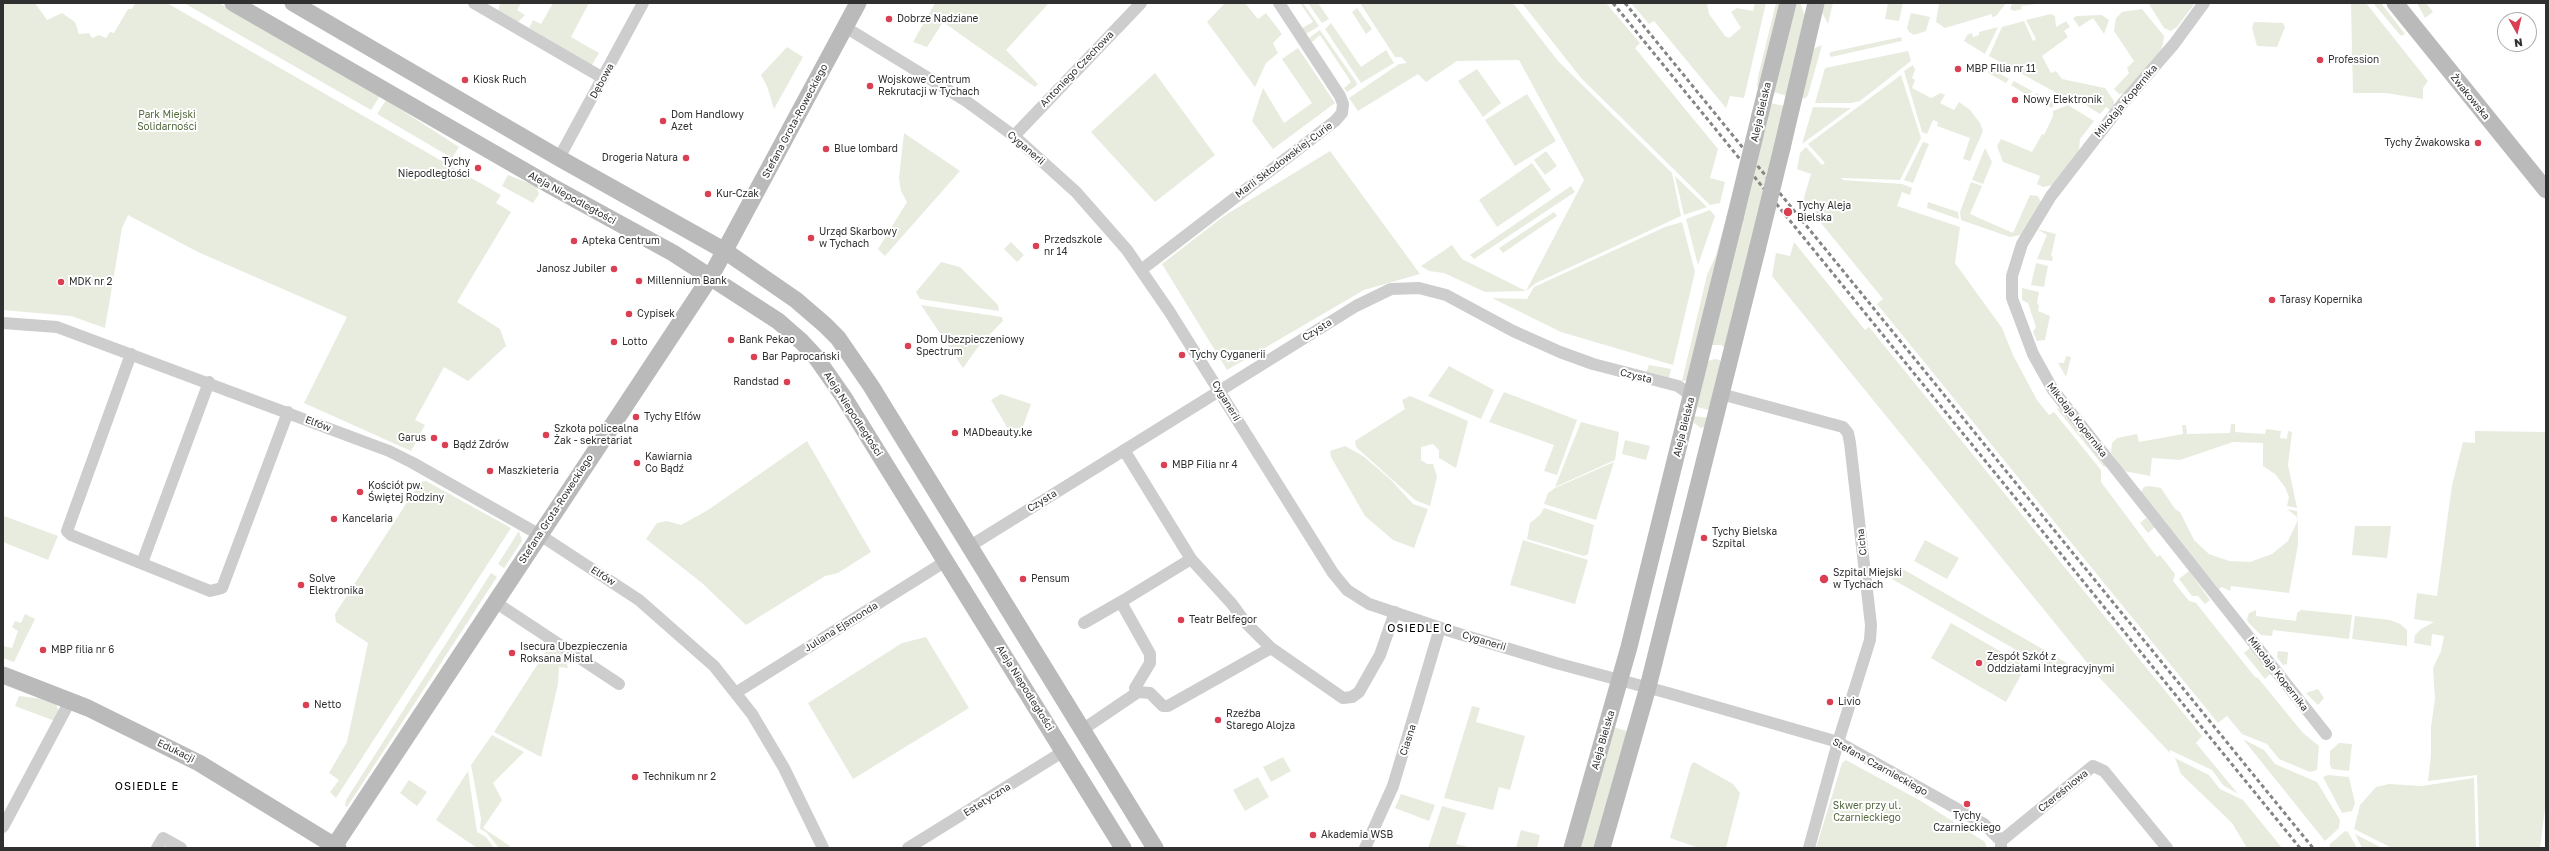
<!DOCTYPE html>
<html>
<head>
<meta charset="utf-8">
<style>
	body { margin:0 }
	#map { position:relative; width:2549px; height:851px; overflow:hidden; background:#fff; font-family:"Golos Text",sans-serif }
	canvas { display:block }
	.frame { position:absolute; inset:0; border:4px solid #303030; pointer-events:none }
	.north { position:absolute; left:2497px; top:12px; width:40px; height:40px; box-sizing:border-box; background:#fff; border:1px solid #acacac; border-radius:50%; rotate:172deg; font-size:11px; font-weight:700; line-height:16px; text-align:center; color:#303030 }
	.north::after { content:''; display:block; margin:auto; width:14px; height:18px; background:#db3f53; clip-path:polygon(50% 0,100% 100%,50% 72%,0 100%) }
</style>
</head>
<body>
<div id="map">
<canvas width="2549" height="851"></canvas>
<div class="frame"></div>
<div class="north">N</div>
</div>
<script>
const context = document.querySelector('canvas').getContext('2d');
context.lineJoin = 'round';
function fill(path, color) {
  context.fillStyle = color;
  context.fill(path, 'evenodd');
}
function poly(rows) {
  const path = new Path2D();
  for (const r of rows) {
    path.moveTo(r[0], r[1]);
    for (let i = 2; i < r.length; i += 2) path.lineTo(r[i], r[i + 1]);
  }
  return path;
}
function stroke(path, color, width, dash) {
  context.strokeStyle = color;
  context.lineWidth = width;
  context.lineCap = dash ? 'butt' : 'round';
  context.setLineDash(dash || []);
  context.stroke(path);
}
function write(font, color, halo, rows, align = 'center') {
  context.font = font + ' "Golos Text",sans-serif';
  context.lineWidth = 4;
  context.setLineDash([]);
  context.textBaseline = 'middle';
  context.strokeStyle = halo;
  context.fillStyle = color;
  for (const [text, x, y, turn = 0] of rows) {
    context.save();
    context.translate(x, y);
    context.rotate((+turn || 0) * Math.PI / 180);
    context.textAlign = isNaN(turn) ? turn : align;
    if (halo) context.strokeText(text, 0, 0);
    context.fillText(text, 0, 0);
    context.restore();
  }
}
fill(poly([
	[3,3,35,3,47,20,62,13,75,22,79,34,89,33,92,38,99,35,106,38,110,32,114,33,128,9,132,9,135,3,167,3,501,195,496,203,511,212,457,302,500,329,506,346,468,381,444,367,415,420,425,425,411,451,304,403,347,317,198,252,128,215,122,228,105,328,71,316,3,310],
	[184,3,219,3,380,96,371,110],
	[500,3,521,3,517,10,525,15,518,22,498,12],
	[553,3,589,3,571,37,599,53,592,65,529,28,533,20,541,24],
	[935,3,1049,3,1006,50,1038,84,1035,87,943,22,927,47,913,42],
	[1225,3,1245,3,1258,19,1266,13,1282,34,1273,43,1278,53,1266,63,1255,87,1207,22],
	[1300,3,1303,3,1319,26,1306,34,1302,28,1313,22],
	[1308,3,1318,3,1329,19,1322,23],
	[1360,3,1513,3,1558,61,1672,173,1681,216,1536,283,1526,291,1485,292,1444,273,1429,271,1421,266,1452,245,1462,259,1526,291,1584,180,1519,60,1457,61,1426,82,1418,74,1358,111,1349,98,1399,64,1407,63,1401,57,1395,57],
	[1522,3,1606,3,1640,43,1635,48,1718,149,1710,178,1725,182,1720,203,1710,205,1581,78],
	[1631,3,1707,3,1709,14,1725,36,1729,38,1741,28,1731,12,1737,8,1753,11,1755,3,1766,3,1744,98,1730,96,1726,108,1654,21,1649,24],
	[1776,3,1781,3,1761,88,1757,87,1758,77],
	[1795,3,1800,3,1806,18,1788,96,1773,92],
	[1824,3,1833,3,1828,24,1822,12],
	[1888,3,1903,3,1899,21,1885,19],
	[1939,3,2006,3,1996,16,1992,17,1992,14,1945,28,1936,22],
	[2012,3,2044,3,2021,6,2022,9,2014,11,2010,9],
	[2151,3,2195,3,2177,27,2171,31,2164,28,2149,4],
	[2351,3,2366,3,2428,81,2423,88,2423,99,2386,93,2353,93],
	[2373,3,2381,3,2405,34,2401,36],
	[2417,3,2426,3,2433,12,2425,18],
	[1357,8,1372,29,1366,34,1352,12],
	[2142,9,2164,36,2163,44,2159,54,2125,93,2119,94,2114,89,2129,73,2127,68,2134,61,2114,31,2116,18,2122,12],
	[1911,13,1930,17,1926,31,1914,35,1909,32,1907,28],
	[2051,14,2055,16,2056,27,2066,21,2070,27,2064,31,2068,37,2042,56,2051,73,2056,71,2062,79,2105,88,2114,101,2114,106,2110,110,2106,107,2100,114,2071,96,2066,98,1989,56,2002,27,2024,21,2033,41,2036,39,2026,20],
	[2102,15,2109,20,2104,34,2093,18,2079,27,2073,18,2077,16],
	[2254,22,2283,23,2285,27,2277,47,2257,46,2252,28],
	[1331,23,1361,67,1386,50,1394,63,1361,83,1325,29],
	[1998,27,1985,54,1964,41,1967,35,1972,33,1973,37,1979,35,1979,32],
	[1320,30,1357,83,1356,86,1347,92,1344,88,1351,82,1320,35,1312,42,1309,38],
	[1901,37,1902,41,1831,57,1829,54,1831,52],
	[1822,45,1808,95,1806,98,1800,99,1811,53,1815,48],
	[787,47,803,57,774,109,767,86,761,75],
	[1298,48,1335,103,1273,149,1252,121,1263,88,1284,123,1312,103,1282,59],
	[1908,51,1911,61,1860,101,1851,103,1815,103,1825,68],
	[1913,65,1915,70,1912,78,1915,80,1912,88,1931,98,1941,93,1945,95,1940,103,1954,110,1959,102,1970,110,1980,123,1983,131,1970,161,1963,159,1970,138,1937,126,1938,122,1933,120,1927,134,1922,132,1904,71],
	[1990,68,2009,79,2006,83,1988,73],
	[1477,69,1501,103,1483,117,1458,81],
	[1155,73,1215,155,1155,202,1091,132],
	[1901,75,1921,138,1900,180,1841,178,1843,180,1902,184,1912,188,1910,195,1902,192,1897,206,1960,227,1955,263,2002,328,2013,355,2037,400,2049,415,2054,412,2101,470,2101,482,2157,557,2160,555,2175,574,2173,581,2189,601,2196,603,2255,677,2258,678,2303,733,2319,746,2317,770,2310,772,2279,759,2267,744,2242,734,2227,716,2218,723,1877,304,1883,299,1803,201,1811,174,1797,169,1800,153,1806,147,1822,165,1825,163,1808,144],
	[2014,81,2032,91,2029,96,2011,85],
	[2036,93,2055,103,2052,108,2034,98],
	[1527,94,1556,141,1515,166,1485,120],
	[386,100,459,147,452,158,377,114],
	[1770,103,1785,106,1727,349,1721,345,1712,345],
	[2068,105,2094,121,2080,139,2079,150,2054,185,2043,187,2037,184,2040,176,2003,162,1997,146,2001,139,2032,152,2042,134,2044,135,2053,116,2053,111],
	[1813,107,1851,108,1802,144],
	[904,133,960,171,885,256,878,249,907,202,901,191,899,178],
	[1923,142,1929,144,1913,183,1904,180],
	[1985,148,1992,162,1983,184,1972,180],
	[1330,151,1420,274,1364,290,1227,370,1162,264,1224,216],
	[1546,151,1557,166,1545,175,1534,160],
	[1532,163,1551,190,1497,227,1479,200],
	[508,175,536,186,539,194,533,203,502,186],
	[1675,176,1707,207,1684,215],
	[1971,182,1982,186,1970,214,2013,233,2030,195,2038,196,2041,202,2021,235,2010,237,1961,220,1960,212],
	[1571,186,1575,192,1474,259,1470,255],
	[1928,202,1958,212,1959,219,1927,208],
	[1710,210,1715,216,1698,265,1686,219],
	[1728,211,1730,212,1688,380,1682,381,1707,275,1716,255],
	[1554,212,1557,216,1503,253,1499,248],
	[1682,222,1695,272,1673,365,1561,332,1492,298,1527,299,1534,287,1665,227],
	[2037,229,2056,234,2051,256,2053,257,2052,261,2037,259,2047,235],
	[1011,242,1024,255,1017,262,1004,249],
	[1794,242,1865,330,1869,327,2202,736,2196,743,2238,794,2223,785,2212,770,2170,750,2170,753,2098,676,1772,276,1776,253,1790,256],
	[941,262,960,267,998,305,999,311,920,299,916,292],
	[2036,263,2048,266,2044,287,2031,285],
	[2022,288,2039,292,2037,303,2039,305,2038,311,2050,316,2045,340,2037,341,2033,332,2036,327,2028,303,2022,300],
	[921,305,1002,317,1003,321,981,343,963,368],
	[2066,356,2071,357,2066,377,2058,363,2064,363],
	[1715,359,1720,360,1722,366,1712,411,1697,407,1708,361],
	[1649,365,1671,369,1669,378,1646,373],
	[1449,366,1494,390,1481,419,1428,396],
	[1504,392,1577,420,1557,475,1544,471,1554,445,1489,422],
	[1001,394,1031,404,1021,432,1013,437,991,400],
	[1410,396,1468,421,1456,468,1439,458,1439,450,1433,444,1421,447,1421,460,1427,464,1433,464,1437,477,1430,506,1415,500,1356,447,1355,441,1405,409,1402,400],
	[2059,408,2106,466,2104,467,2057,409],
	[1694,416,1710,418,1705,427,1701,428,1694,423],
	[1581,422,1619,432,1615,460,1555,487],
	[2231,424,2235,424,2235,432,2265,434,2266,429,2281,431,2280,438,2287,439,2288,431,2292,432,2288,465,2297,508,2287,506,2289,497,2285,487,2275,474,2263,466,2263,443,2233,442,2180,460,2152,458,2150,476,2124,471,2111,452,2112,443,2117,438,2137,434,2139,442,2183,434,2182,425,2186,425,2187,434,2230,433],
	[2475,431,2546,432,2546,801,2540,848,2479,848,2477,775,2428,781,2431,755,2431,727,2435,699,2433,668,2441,651,2444,636,2432,634,2431,646,2414,643,2415,635,2421,629,2434,622,2414,619,2417,593,2437,596,2452,485,2463,442,2475,443],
	[1625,440,1650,446,1646,460,1622,454],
	[807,441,871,552,838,573,825,576,746,625,702,583,646,539,657,523,667,521,681,525,708,510],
	[1345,446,1363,456,1390,479,1413,504,1428,509,1414,548,1393,540,1365,516,1331,457,1330,451],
	[1614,462,1596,520,1544,504,1548,493,1555,488],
	[426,481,511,528,336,798,330,792,339,780,329,773,347,742,368,643,336,622,335,614,420,482],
	[2149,486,2161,488,2175,509,2180,512,2194,540,2209,554,2229,561,2250,562,2272,554,2288,541,2297,522,2297,517,2287,509,2297,511,2298,529,2298,545,2289,593,2231,586,2230,591,2222,587,2219,589,2141,492,2144,487],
	[1544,508,1594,525,1588,554,1584,556,1527,539,1530,523,1540,515],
	[4,516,58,536,48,560,3,542],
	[2146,518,2155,527,2148,533,2140,523],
	[2355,526,2391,526,2387,558,2352,555],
	[519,531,522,541,504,568,498,564],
	[1523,540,1588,560,1575,604,1510,585],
	[1925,540,1959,558,1947,579,1914,561],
	[1899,567,2067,663,2060,675,1892,579],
	[2189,571,2210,600,2205,604,2198,596,2192,596,2179,579],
	[491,573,497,577,347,807,345,806,346,800],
	[2256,610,2256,616,2296,621,2297,613,2301,610,2352,615,2349,639,2273,630,2272,636,2261,635,2248,622,2247,619,2249,613],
	[25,614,35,619,14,662,3,658,3,646,12,648,18,631,12,627,15,621,21,623],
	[2355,616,2390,620,2400,624,2407,630,2407,646,2352,639],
	[1951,623,2026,666,2006,702,1931,658],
	[926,637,969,708,853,779,808,703,902,643],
	[550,645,564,653,568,668,559,667,558,684,541,757,494,732],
	[2251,647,2271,673,2265,679,2244,653],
	[2278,651,2288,652,2287,664,2283,665,2277,657],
	[2318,689,2324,698,2318,705,2306,693],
	[19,696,43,699,56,704,59,711,55,721,15,706],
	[1472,706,1480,708,1476,722,1525,736,1510,790,1499,787,1493,810,1444,798],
	[1613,727,1627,731,1593,848,1578,848],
	[492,735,524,752,493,783,502,800,483,828,510,846,509,848,499,848,486,832,480,829,481,819,471,765],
	[2243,739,2264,750,2275,764,2317,782,2340,820,2339,828,2325,841],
	[2339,743,2352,744,2349,771,2332,769,2330,765,2330,751],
	[1283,757,1291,771,1271,782,1263,767],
	[2175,758,2209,775,2220,789,2243,800,2282,848,2247,848,2232,823,2181,774],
	[1846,760,1921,801,1985,842,1987,848,1816,848,1842,763],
	[1694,762,1733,784,1740,793,1726,848,1699,848,1670,838,1691,765],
	[468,771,477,832,486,837,494,848,477,848,436,820],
	[2328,775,2349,777,2355,803,2352,811,2342,813,2323,777],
	[1258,777,1269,797,1245,811,1233,790],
	[2474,778,2476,848,2392,848,2354,829,2360,805,2376,787,2389,784,2422,786],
	[409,780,427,792,417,806,400,793],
	[1401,794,1435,805,1429,821,1395,808],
	[1442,806,1466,813,1456,844,1472,848,1428,848],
	[1521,830,1540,835,1537,848,1516,848],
	[2345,831,2348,832,2357,848,2331,848,2329,845],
	[2355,834,2382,848,2362,848]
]), '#e7ecdf');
stroke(poly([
	[474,3,603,78],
	[2204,3,2174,44,2123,103,2051,196,2022,244,2012,276,2012,298,2033,354,2053,390,2326,734],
	[845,27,966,101,1014,136,1076,192,1127,250,1169,311,1333,573,1347,590,1369,604,1453,632,1556,663,1668,693,1838,742,1984,824,2001,841,2001,848],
	[1014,136,1141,3],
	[559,158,643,3],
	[1141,270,1335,121,1342,113,1343,104,1340,96,1279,3],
	[3,323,57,327,389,451,413,463,540,535,639,600,714,666,752,714,784,768,823,848],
	[131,354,67,531,71,535,210,591,222,588,288,412],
	[1721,394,1843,427,1848,433,1850,443,1871,625,1870,640,1838,742,1809,848],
	[1124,450,1191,559,1232,604,1245,622,1271,648,1343,698,1352,697,1359,692,1380,655,1395,612],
	[970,546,1356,306,1391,289,1419,288,1446,295,1513,331,1560,352,1593,364,1678,386,1692,396],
	[142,563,209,382],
	[495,602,619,684],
	[1084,623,1124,600],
	[1135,688,1150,663,1150,654,1122,604,1124,600,1191,559],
	[737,692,946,561],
	[1082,730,1138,692,1150,693,1163,706,1168,706,1271,648],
	[3,827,70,701],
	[2001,841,2093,766,2104,771,2167,848],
	[157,848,163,838,181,848],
	[908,848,1064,751],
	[1365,848,1393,786,1440,628]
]), '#cdcdcd', 12);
stroke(poly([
	[233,3,551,186,673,253,778,321,802,342,815,356,843,396,1123,848],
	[293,3,559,158,725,251,796,300,825,325,838,338,871,386,1155,848],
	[2395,3,2546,190],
	[1760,115,1788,3],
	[1782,148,1816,3],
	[3,675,88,708,199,763,338,848],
	[333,848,711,276,858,3],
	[1572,848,1629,647,1735,218],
	[1602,848,1648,687,1757,250]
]), '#bababa', 17);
stroke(poly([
	[1613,3,2300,848],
	[1625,3,2313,848]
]), '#858585', 3, [4, 3]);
stroke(poly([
	[1735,218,1760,115],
	[1757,250,1782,148]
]), '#bababa', 17);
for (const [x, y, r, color] of [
	[889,19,4,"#db3f53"],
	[2320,60,4,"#db3f53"],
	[1958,69,4,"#db3f53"],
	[465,80,4,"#db3f53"],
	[870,86,4,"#db3f53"],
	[2015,100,4,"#db3f53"],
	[663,121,4,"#db3f53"],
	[2478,143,4,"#db3f53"],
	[826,149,4,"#db3f53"],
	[686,158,4,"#db3f53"],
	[478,168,4,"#db3f53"],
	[708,194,4,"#db3f53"],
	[1788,212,5,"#db3f53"],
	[811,238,4,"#db3f53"],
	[574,241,4,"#db3f53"],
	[1036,246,4,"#db3f53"],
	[614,269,4,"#db3f53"],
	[639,281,4,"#db3f53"],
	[61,282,4,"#db3f53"],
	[2272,300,4,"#db3f53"],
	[629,314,4,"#db3f53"],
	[731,340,4,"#db3f53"],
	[614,342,4,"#db3f53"],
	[908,346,4,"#db3f53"],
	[1182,355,4,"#db3f53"],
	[754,357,4,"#db3f53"],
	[787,382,4,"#db3f53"],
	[636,417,4,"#db3f53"],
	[955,433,4,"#db3f53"],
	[546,435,4,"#db3f53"],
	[434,438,4,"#db3f53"],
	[445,445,4,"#db3f53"],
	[637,463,4,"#db3f53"],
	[1164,465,4,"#db3f53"],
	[490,471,4,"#db3f53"],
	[360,492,4,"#db3f53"],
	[334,519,4,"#db3f53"],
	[1704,538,4,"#db3f53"],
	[1023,579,4,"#db3f53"],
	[1824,579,5,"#db3f53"],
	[301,585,4,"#db3f53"],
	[1181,620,4,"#db3f53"],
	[43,650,4,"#db3f53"],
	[512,653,4,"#db3f53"],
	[1979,663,4,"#db3f53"],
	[1830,702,4,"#db3f53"],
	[306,705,4,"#db3f53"],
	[1218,720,4,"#db3f53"],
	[635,777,4,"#db3f53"],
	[1967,804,4,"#db3f53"],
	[1313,835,4,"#db3f53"]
]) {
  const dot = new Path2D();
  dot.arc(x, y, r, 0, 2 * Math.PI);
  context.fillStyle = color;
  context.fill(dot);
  stroke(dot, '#fff', 1.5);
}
write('10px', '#303030', '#fff', [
	["Dobrze Nadziane",897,19],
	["Profession",2328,60],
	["MBP FIlia nr 11",1966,69],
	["Kiosk Ruch",473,80],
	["Wojskowe Centrum",878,80],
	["Rekrutacji w Tychach",878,92],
	["Nowy Elektronik",2023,100],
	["Dom Handlowy",671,115],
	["Azet",671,127],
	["Tychy Żwakowska",2470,143,"right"],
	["Blue lombard",834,149],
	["Drogeria Natura",678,158,"right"],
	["Tychy",470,162,"right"],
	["Niepodległości",470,174,"right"],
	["Kur-Czak",716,194],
	["Tychy Aleja",1797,206],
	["Bielska",1797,218],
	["Urząd Skarbowy",819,232],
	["w Tychach",819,244],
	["Przedszkole",1044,240],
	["nr 14",1044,252],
	["Apteka Centrum",582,241],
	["Janosz Jubiler",606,269,"right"],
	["Millennium Bank",647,281],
	["MDK nr 2",69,282],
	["Tarasy Kopernika",2280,300],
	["Cypisek",637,314],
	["Bank Pekao",739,340],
	["Dom Ubezpieczeniowy",916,340],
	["Spectrum",916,352],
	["Lotto",622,342],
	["Tychy Cyganerii",1190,355],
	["Bar Paprocański",762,357],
	["Randstad",779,382,"right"],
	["Tychy Elfów",644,417],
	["Szkoła policealna",554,429],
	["Żak - sekretariat",554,441],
	["MADbeauty.ke",963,433],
	["Garus",426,438,"right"],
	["Bądź Zdrów",453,445],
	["Kawiarnia",645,457],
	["Co Bądź",645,469],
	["MBP Filia nr 4",1172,465],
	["Maszkieteria",498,471],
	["Kościół pw.",368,486],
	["Świętej Rodziny",368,498],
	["Kancelaria",342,519],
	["Tychy Bielska",1712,532],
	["Szpital",1712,544],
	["Szpital Miejski",1833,573],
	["w Tychach",1833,585],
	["Solve",309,579],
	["Elektronika",309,591],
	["Pensum",1031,579],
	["Teatr Belfegor",1189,620],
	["Isecura Ubezpieczenia",520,647],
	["Roksana Mistal",520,659],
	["MBP filia nr 6",51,650],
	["Zespół Szkół z",1987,657],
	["Oddziałami Integracyjnymi",1987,669],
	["Livio",1838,702],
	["Netto",314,705],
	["Rzeźba",1226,714],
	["Starego Alojza",1226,726],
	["Technikum nr 2",643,777],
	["Tychy",1967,816,"center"],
	["Czarnieckiego",1967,828,"center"],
	["Akademia WSB",1321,835]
], 'left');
write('10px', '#303030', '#fff', [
	["Antoniego Czechowa",1077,69,-46],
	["Dębowa",602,81,-61],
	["Żwakowska",2470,97,51],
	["Mikołaja Kopernika",2126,101,-50],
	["Aleja Bielska",1761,112,-77],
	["Stefana Grota-Roweckiego",795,121,-62],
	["Cyganerii",1026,148,41],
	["Marii Skłodowskiej-Curie",1284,160,-37],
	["Aleja Niepodległości",572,198,29],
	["Czysta",1317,330,-32],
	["Czysta",1636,376,14],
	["Cyganerii",1226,401,59],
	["Aleja Niepodległości",853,414,57],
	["Mikołaja Kopernika",2077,420,52],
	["Elfów",318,424,21],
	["Aleja Bielska",1684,427,-76],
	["Czysta",1042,501,-32],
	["Stefana Grota-Roweckiego",556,509,-57],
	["Cicha",1862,542,-97],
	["Elfów",603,576,33],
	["Juliana Ejsmonda",841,627,-32],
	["Cyganerii",1484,641,17],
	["Mikołaja Kopernika",2278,674,52],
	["Aleja Niepodległości",1025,688,58],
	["Ciasna",1408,740,-72],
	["Aleja Bielska",1603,740,-74],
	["Edukacji",176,751,26],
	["Stefana Czarnieckiego",1880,767,29],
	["Czereśniowa",2063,791,-39],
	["Estetyczna",987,800,-32]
]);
write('10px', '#566a40', '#fff', [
	["Park Miejski",167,115],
	["Solidarności",167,127],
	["Skwer przy ul.",1867,806],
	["Czarnieckiego",1867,818]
]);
context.letterSpacing = '1px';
write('11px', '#000', '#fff', [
	["OSIEDLE C",1420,629],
	["OSIEDLE E",147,787]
]);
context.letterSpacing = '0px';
</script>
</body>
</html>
